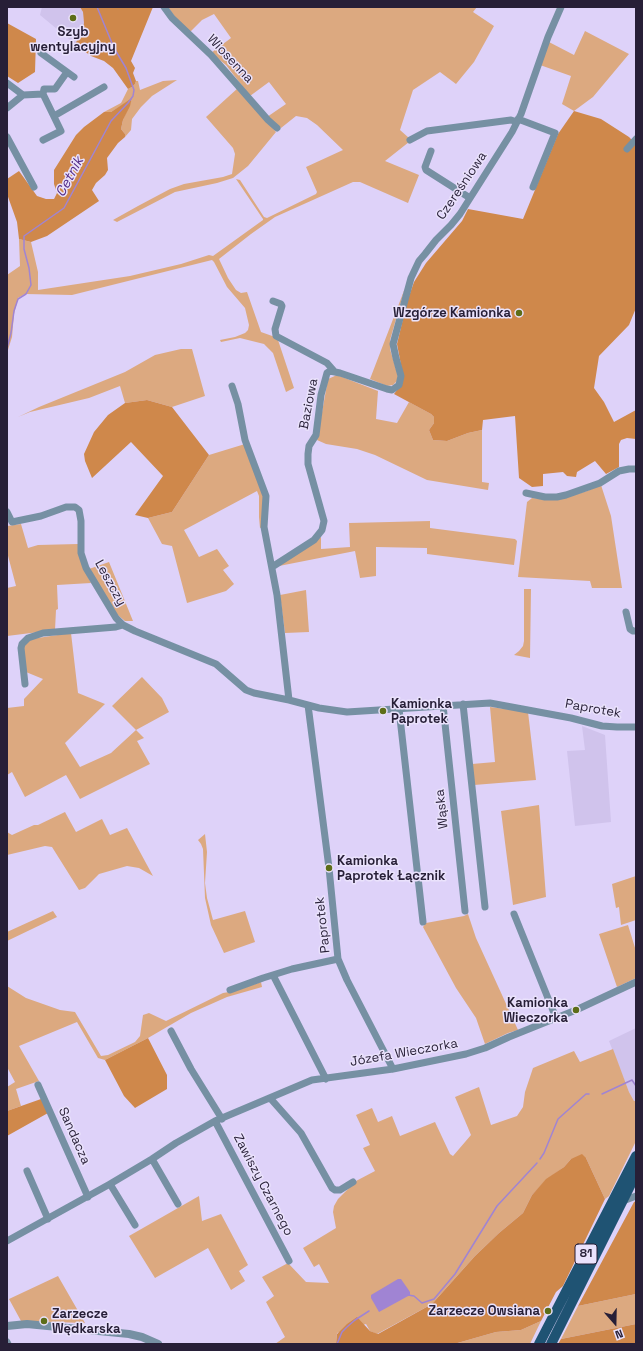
<!DOCTYPE html>
<html>
<head>
<meta charset="utf-8">
<style>
	body { margin:0 }
	#map { position:relative; width:643px; height:1351px; overflow:hidden; background:#ded2f9; font-family:"Space Grotesk",sans-serif }
	canvas { display:block }
	.frame { position:absolute; inset:0; border:8px solid #271f37; pointer-events:none }
	.north { position:absolute; left:595px; top:1303px; width:40px; height:40px; -webkit-text-stroke:3px #eae2fc; paint-order:stroke; rotate:160deg; font-size:11px; font-weight:700; line-height:16px; text-align:center; color:#271f37 }
	.north::after { content:''; display:block; margin:auto; width:14px; height:18px; background:#271f37; clip-path:polygon(50% 0,100% 100%,50% 72%,0 100%) }
</style>
</head>
<body>
<div id="map">
<canvas width="643" height="1351"></canvas>
<div class="frame"></div>
<div class="north">N</div>
</div>
<script>
const context = document.querySelector('canvas').getContext('2d');
context.lineJoin = 'round';
function fill(path, color) {
  context.fillStyle = color;
  context.fill(path, 'evenodd');
}
function poly(rows) {
  const path = new Path2D();
  for (const r of rows) {
    path.moveTo(r[0], r[1]);
    for (let i = 2; i < r.length; i += 2) path.lineTo(r[i], r[i + 1]);
  }
  return path;
}
function stroke(path, color, width, dash) {
  context.strokeStyle = color;
  context.lineWidth = width;
  context.lineCap = dash ? 'butt' : 'round';
  context.setLineDash(dash || []);
  context.stroke(path);
}
function write(font, color, halo, rows, align = 'center') {
  context.font = font + ' "Space Grotesk",sans-serif';
  context.lineWidth = 3;
  context.setLineDash([]);
  context.textBaseline = 'middle';
  context.strokeStyle = halo;
  context.fillStyle = color;
  for (const [text, x, y, turn = 0] of rows) {
    context.save();
    context.translate(x, y);
    context.rotate((+turn || 0) * Math.PI / 180);
    context.textAlign = isNaN(turn) ? turn : align;
    if (halo) context.strokeText(text, 0, 0);
    context.fillText(text, 0, 0);
    context.restore();
  }
}
fill(poly([
	[42,7,80,7,83,12,84,23,82,32,75,44,40,15],
	[582,726,605,735,611,822,575,826,567,751,585,750],
	[636,1028,636,1101,634,1101,629,1092,609,1041]
]), '#d0c3ec');
fill(poly([
	[168,7,477,7,473,12,494,26,474,62,456,84,440,72,413,90,400,130,409,138,409,142,385,161,419,175,408,203,360,182,353,182,275,217,251,234,219,259,228,278,236,290,241,293,247,292,261,332,275,337,278,340,294,388,286,392,273,353,264,344,240,338,221,342,220,340,235,337,245,333,248,330,249,325,245,308,227,287,214,262,212,260,72,295,25,294,18,298,14,314,12,337,7,353,7,275,20,266,19,239,31,242,38,272,38,290,130,276,181,264,209,255,213,256,263,220,263,219,236,179,240,180,264,217,267,218,316,194,317,192,306,167,343,150,317,125,307,118,296,116,281,128,267,117,286,104,269,82,250,96,226,65,211,53,231,38,214,14,202,20,190,32,175,17],
	[585,31,629,54,593,97,574,111,562,104,571,76,540,65,547,41,574,55],
	[177,80,152,96,141,107,132,119,131,130,125,137,125,134,121,129,123,120,132,99,111,112,104,112,121,103,128,89,132,87,135,84,136,81,138,81,140,90,163,81],
	[238,88,276,132,248,166,233,178,217,183,175,192,117,222,113,220,138,206,170,189,184,184,223,177,232,174,235,154,233,148,206,117],
	[405,288,390,340,390,349,398,376,397,381,393,385,387,386,370,379],
	[181,349,192,349,205,396,172,407,147,400,125,403,120,386,89,398,30,412,18,417,39,407,125,372,155,355],
	[337,375,378,391,376,419,397,423,409,402,431,414,434,417,434,423,429,430,433,440,447,441,468,433,482,430,482,482,489,483,488,490,427,480,375,455,357,449,326,444,317,440,328,379],
	[245,444,263,490,263,527,260,528,259,517,259,496,257,491,184,530,199,557,217,549,229,566,223,570,234,584,226,591,187,603,172,546,162,544,148,518,172,512,209,455],
	[601,485,611,516,622,588,592,588,590,581,518,577,527,502,532,498,558,500,587,491],
	[430,521,430,528,515,539,517,541,514,565,427,554,427,548,376,547,376,576,360,578,355,551,279,566,321,537,321,549,350,547,349,523],
	[21,524,28,548,38,545,78,544,85,571,91,583,57,585,58,609,56,610,55,630,7,636,7,588,16,586,7,552,7,526],
	[109,562,133,621,125,621,114,612,89,569],
	[524,589,531,589,530,658,514,655,519,651,523,646,524,641],
	[306,590,309,632,285,633,280,595],
	[71,633,78,693,105,704,65,743,80,767,111,753,136,730,112,706,142,677,162,698,169,712,136,730,144,738,137,741,150,764,80,799,66,775,25,797,12,772,7,775,7,708,24,706,24,699,43,679,26,672,23,649,25,643,31,639],
	[490,707,528,712,536,780,474,785,472,764,495,762],
	[539,805,546,897,513,905,501,811],
	[65,812,76,832,102,819,110,835,127,828,153,876,139,868,127,866,99,874,85,888,79,890,52,847,45,846,7,855,7,832,12,835,34,825,38,825],
	[205,834,207,852,205,883,207,898,213,920,245,911,255,942,224,953,211,925,205,898,203,849,201,844,198,840],
	[636,876,636,920,621,925,619,907,616,908,612,884],
	[53,911,57,917,7,941,7,932],
	[468,914,476,938,518,1030,508,1033,485,1044,476,1018,456,988,423,927,426,923,464,916],
	[628,925,636,951,636,978,617,987,599,934],
	[261,982,262,987,227,997,191,1013,148,1038,105,1060,98,1058,77,1022,19,1046,39,1081,16,1089,21,1106,7,1111,7,1087,15,1082,7,1067,7,986,26,998,60,1010,75,1012,101,1056,108,1055,135,1042,140,1036,143,1015,149,1013,166,1021,223,993,235,991],
	[613,1049,629,1092,634,1101,636,1101,636,1141,609,1196,605,1199,586,1158,571,1159,564,1167,546,1180,532,1195,523,1213,499,1233,475,1256,432,1304,377,1334,370,1331,366,1324,337,1333,336,1344,275,1344,285,1337,266,1302,274,1296,262,1277,288,1263,306,1282,329,1283,319,1264,314,1267,303,1248,336,1228,333,1212,334,1206,338,1199,356,1181,375,1171,363,1148,370,1145,356,1115,372,1108,378,1122,392,1116,400,1136,435,1122,450,1154,453,1156,471,1135,455,1097,479,1087,491,1125,517,1116,523,1107,525,1092,533,1068,574,1051,580,1062],
	[199,1196,202,1221,221,1214,248,1265,239,1271,245,1281,231,1290,208,1248,155,1278,129,1236],
	[58,1276,85,1323,21,1321,9,1299],
	[636,1294,636,1324,561,1339,578,1306],
	[541,1321,530,1344,454,1344,496,1332,521,1330]
]), '#dca980');
fill(poly([
	[80,7,153,7,131,61,135,68,133,73,136,81,135,84,132,87,128,89,113,68,104,61,91,56,75,44,82,32,84,23,83,12],
	[7,23,36,39,35,72,18,83,7,76],
	[132,98,130,106,123,120,121,129,125,134,125,137,118,143,107,158,108,170,105,175,96,183,92,190,99,201,47,236,31,242,19,239,17,222,7,194,7,179,19,171,37,196,46,199,54,199,57,193,54,184,54,170,76,135,84,127,104,112,111,112],
	[574,111,601,119,629,137,636,144,636,308,629,325,599,356,594,388,604,402,614,422,636,410,636,439,627,438,621,440,619,444,619,467,606,474,595,461,577,472,576,477,567,476,563,472,543,474,543,486,532,487,519,478,515,416,483,420,482,430,468,433,447,441,433,440,429,430,434,423,434,417,431,414,394,394,400,386,402,370,397,344,407,302,414,282,426,263,462,221,468,209,523,219,558,134],
	[147,400,172,407,209,455,172,512,148,518,135,515,163,476,131,442,92,478,85,461,84,454,94,432,108,415,125,403],
	[148,1038,167,1075,167,1089,135,1108,124,1096,105,1060],
	[41,1099,48,1113,7,1136,7,1111],
	[582,1154,586,1158,605,1199,563,1286,556,1292,541,1321,521,1330,496,1332,454,1344,336,1344,337,1334,347,1324,357,1317,370,1331,378,1334,432,1304,475,1256,499,1233,523,1213,532,1195,546,1179,564,1167,571,1159],
	[636,1201,636,1294,578,1306,634,1202],
	[636,1324,636,1344,558,1344,561,1339]
]), '#cf884b');
fill(poly([
	[398,1279,401,1279,410,1292,410,1295,379,1312,371,1298,371,1295]
]), '#a084d3');
stroke(poly([
	[7,348,11,333,14,311,18,299,26,294,31,285,29,268,24,249,24,236,64,208,111,121,128,103,133,96,134,90,126,68,114,48,97,7],
	[602,1094,632,1080,636,1086],
	[540,1159,544,1153,558,1119,586,1094,589,1094],
	[408,1295,414,1296,422,1303,434,1299,455,1274,497,1206,537,1163],
	[337,1344,342,1332,347,1327,355,1320,369,1311]
]), '#a084d3', 1.5);
stroke(poly([
	[164,7,172,18,211,55,268,120,277,128],
	[41,53,74,77],
	[7,83,23,95],
	[43,94,44,89,55,89,67,72],
	[7,108,23,95,43,94,61,131,43,140],
	[54,116,104,87],
	[518,119,555,133,533,187],
	[7,137,34,187],
	[410,140,427,131,511,120,517,122],
	[627,149,636,139],
	[431,151,425,167,426,170,470,198],
	[273,301,281,304,282,306,275,329,276,336,327,363,334,371],
	[232,386,238,404,245,440,266,496,264,527,277,595,289,700],
	[526,493,545,497,557,497,566,495,600,483,619,471,629,469,636,469],
	[7,512,12,522,41,516,66,507,75,507,79,510,81,521,81,553,86,568,116,618,123,625,135,631,216,664,246,690,254,693,289,700,319,708,347,712,490,703,571,718,602,726,617,727,636,727],
	[272,567,314,540,322,530,324,521,308,464,308,454,309,446,316,435,321,395,327,373,330,371,340,373,387,389,392,390,399,385,401,376,396,358,393,344,411,278,419,261,425,254,436,240,451,225,460,214,512,132,521,114,548,37,561,7],
	[626,612,630,629,633,631,636,631],
	[25,684,21,648,22,644,28,638,43,633,116,627,123,625],
	[463,704,485,907],
	[308,705,329,868,338,959,347,980,393,1069],
	[443,705,465,911],
	[399,709,423,922],
	[514,914,556,1018],
	[273,975,326,1079],
	[230,990,263,978,292,969,338,959],
	[171,1031,191,1069,222,1119],
	[38,1085,88,1197],
	[270,1098,301,1133,332,1188,335,1190,340,1190,353,1182],
	[215,1121,289,1261],
	[152,1159,178,1204],
	[27,1171,48,1219],
	[110,1184,135,1225],
	[623,1201,636,1196],
	[7,1241,110,1184,152,1159,176,1143,215,1121,312,1080,393,1069,466,1054,485,1048,509,1037,576,1010,636,982],
	[7,1342,8,1344]
]), '#7690a3', 7);
stroke(poly([
	[7,1326,27,1324,129,1334,142,1337,158,1344]
]), '#7690a3', 8);
stroke(poly([
	[539,1344,636,1156],
	[551,1344,636,1174]
]), '#1f5373', 10);
for (const [x, y, r, color] of [
	[73,18,4,"#5d6d18"],
	[519,313,4,"#5d6d18"],
	[383,711,4,"#5d6d18"],
	[329,868,4,"#5d6d18"],
	[576,1010,4,"#5d6d18"],
	[548,1311,4,"#5d6d18"],
	[44,1321,4,"#5d6d18"]
]) {
  const dot = new Path2D();
  dot.arc(x, y, r, 0, 2 * Math.PI);
  context.fillStyle = color;
  context.fill(dot);
  stroke(dot, '#eae2fc', 1.5);
}
for (const [x, y, w] of [
	[586,1254,22]
]) {
  const box = new Path2D();
  box.roundRect(x - w / 2, y - 10, w, 20, 3);
  context.fillStyle = '#eae2fc';
  context.fill(box);
  stroke(box, '#271f37', 1);
}
write('bold 12px', '#271f37', null, [
	["81",586,1254]
]);
write('bold 13px', '#271f37', '#eae2fc', [
	["Szyb",73,32,"center"],
	["wentylacyjny",73,47,"center"],
	["Wzgórze Kamionka",511,313],
	["Kamionka",391,704,"left"],
	["Paprotek",391,719,"left"],
	["Kamionka",337,861,"left"],
	["Paprotek Łącznik",337,876,"left"],
	["Kamionka",568,1003],
	["Wieczorka",568,1018],
	["Zarzecze Owsiana",540,1311],
	["Zarzecze",52,1314,"left"],
	["Wędkarska",52,1329,"left"]
], 'right');
write('13px', '#271f37', '#eae2fc', [
	["Wiosenna",230,59,47],
	["Czereśniowa",462,186,-56],
	["Baziowa",309,404,-79],
	["Leszczy",110,583,61],
	["Paprotek",593,709,10],
	["Wąska",442,809,-96],
	["Paprotek",323,925,-96],
	["Józefa Wieczorka",404,1053,-10],
	["Sandacza",74,1136,66],
	["Zawiszy Czarnego",263,1185,62]
]);
write('italic 14px', '#542d88', '#eae2fc', [
	["Cetnik",70,177,-62]
]);
</script>
</body>
</html>
